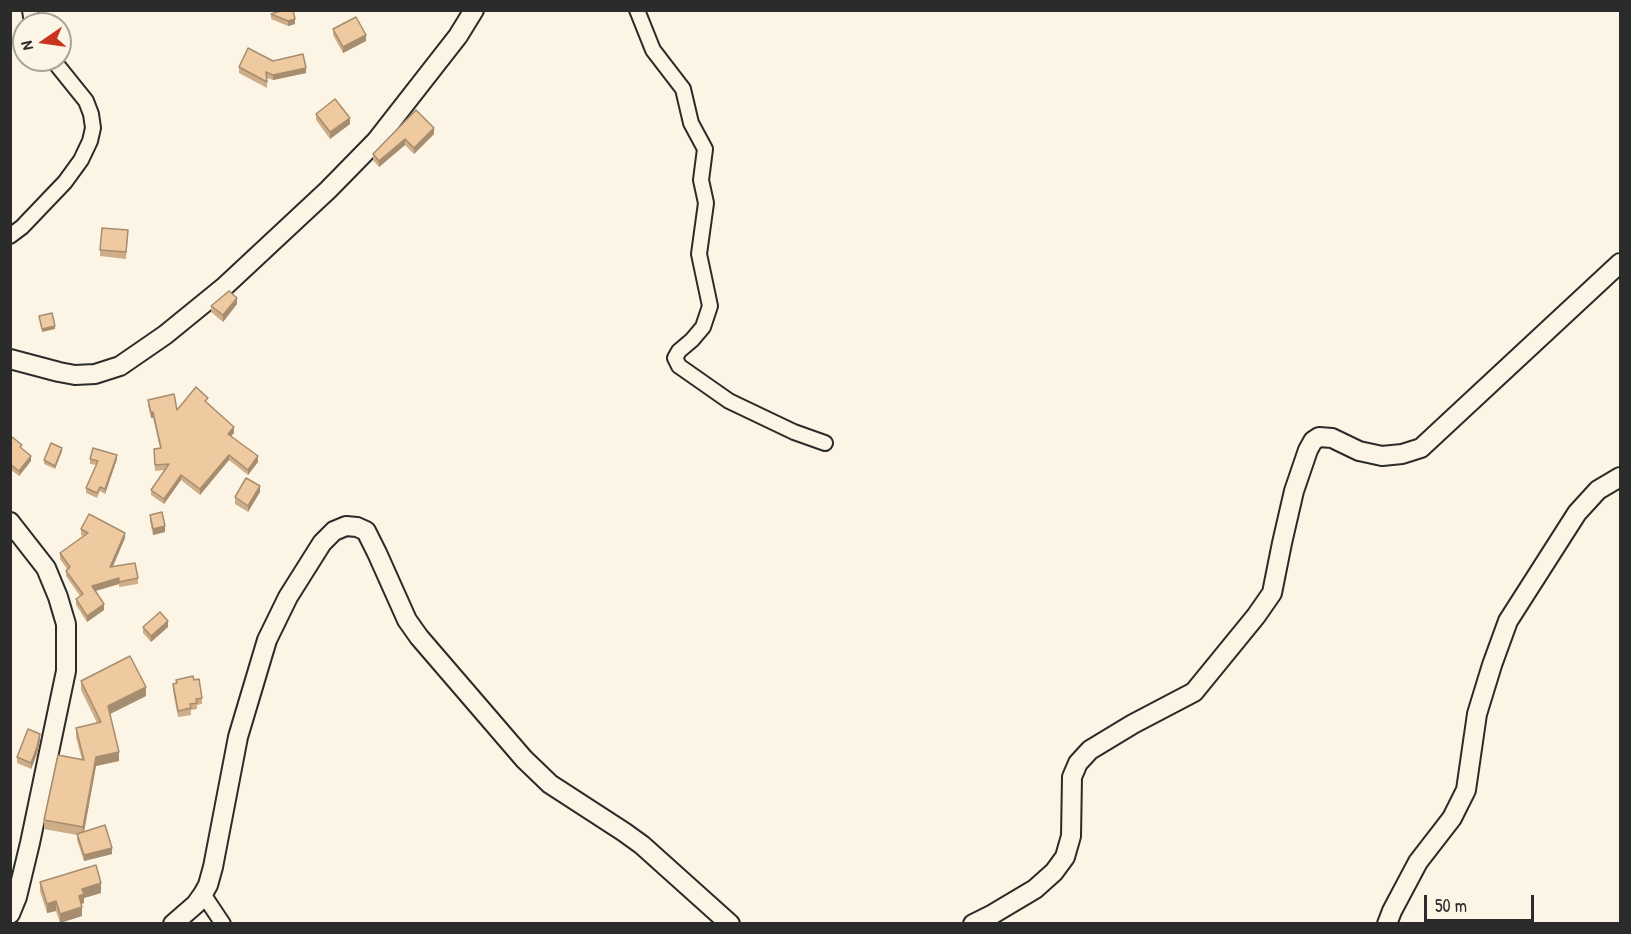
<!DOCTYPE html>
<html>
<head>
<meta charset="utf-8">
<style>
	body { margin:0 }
	#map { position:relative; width:1631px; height:934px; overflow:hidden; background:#fcf5e5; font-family:"Patrick Hand",sans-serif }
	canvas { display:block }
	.frame { position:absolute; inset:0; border:12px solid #2b2b2b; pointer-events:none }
	.north { position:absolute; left:12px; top:12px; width:60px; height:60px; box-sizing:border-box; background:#fcf5e5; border:2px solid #a8a49b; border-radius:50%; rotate:257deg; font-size:16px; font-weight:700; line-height:24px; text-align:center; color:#2b2b2b }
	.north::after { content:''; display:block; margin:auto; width:21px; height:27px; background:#c8321e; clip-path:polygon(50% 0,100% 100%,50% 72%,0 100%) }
	.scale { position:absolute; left:1424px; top:895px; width:110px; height:27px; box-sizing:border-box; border:3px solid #2b2b2b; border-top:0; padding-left:8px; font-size:18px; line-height:21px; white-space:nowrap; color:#2b2b2b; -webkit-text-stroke:4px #fcf5e5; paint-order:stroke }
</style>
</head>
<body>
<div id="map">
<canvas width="1631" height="934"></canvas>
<div class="frame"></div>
<div class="north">N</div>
<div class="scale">50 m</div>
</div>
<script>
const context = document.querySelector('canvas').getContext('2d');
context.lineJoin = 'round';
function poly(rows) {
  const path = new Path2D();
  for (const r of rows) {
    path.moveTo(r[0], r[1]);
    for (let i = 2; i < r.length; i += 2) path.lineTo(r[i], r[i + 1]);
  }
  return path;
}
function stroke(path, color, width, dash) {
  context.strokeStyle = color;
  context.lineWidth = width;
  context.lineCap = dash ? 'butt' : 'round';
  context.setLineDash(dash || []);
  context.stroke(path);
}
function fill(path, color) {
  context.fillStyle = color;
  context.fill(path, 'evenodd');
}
const minor = poly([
	[30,10,32,24],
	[637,10,653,50,683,89,691,123,705,149,701,180,706,203,699,254,710,306,703,327,692,340,679,351,675,358,679,366,729,401,794,432,825,443],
	[10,236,22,227,65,182,81,160,90,141,93,128,91,114,86,101,53,60],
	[203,894,223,924]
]);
const tertiary = poly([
	[10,359,59,372,75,375,95,374,120,366,165,335,224,287,328,190,376,141,458,36,474,10],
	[10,522,46,568,58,597,66,624,66,671,30,843,17,897,10,914],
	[173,924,196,904,203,894,208,885,213,867,238,737,267,640,288,597,322,543,334,531,346,526,357,527,366,531,377,553,407,620,419,637,524,759,550,784,624,832,642,845,730,924],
	[973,924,993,914,1035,889,1054,872,1065,857,1071,836,1072,777,1078,763,1090,750,1133,724,1194,692,1256,616,1272,593,1282,543,1294,491,1308,450,1313,441,1319,437,1332,438,1359,451,1382,456,1402,454,1421,448,1620,263],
	[1387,924,1392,911,1418,862,1452,818,1466,790,1477,714,1492,665,1508,621,1577,513,1598,490,1620,477]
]);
stroke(minor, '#2b2b2b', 18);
stroke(tertiary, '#2b2b2b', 22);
stroke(minor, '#fcf5e5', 14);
stroke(tertiary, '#fcf5e5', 18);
fill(poly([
	[271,14,295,24,288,26,271,19],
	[333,29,366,41,343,53,333,35],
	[273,61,306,73,273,80,267,78,267,88,239,73,239,67],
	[416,110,434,134,414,154,405,145,379,167,373,160,373,154],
	[316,114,350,124,330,139,316,120],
	[128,236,126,259,100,256,100,250],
	[237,304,223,322,211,312,211,306],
	[148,400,177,410,208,403,234,433,231,436,258,462,248,475,229,460,200,495,181,480,164,504,151,495,151,490,165,470,155,471,154,454,160,448,153,418,151,418,148,405],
	[11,436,22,449,31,461,19,476,10,469],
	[62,451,55,469,44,464,44,460],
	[90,459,117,459,105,494,100,491,97,498,86,493,86,488,96,465,90,464],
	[260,492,248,512,235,504,235,497],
	[150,515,165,532,153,535,150,521],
	[81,529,125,538,113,566,138,578,138,584,119,587,119,584,95,591,104,610,87,622,76,605,76,599,80,596,66,576,66,571,67,569,60,559,60,553,83,536,81,535],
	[143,627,168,627,151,642,143,633],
	[176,680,194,680,202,698,202,704,197,705,197,709,191,710,191,715,178,717,173,691,173,684,176,684],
	[81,681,146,696,110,714,119,761,96,766,84,832,112,854,84,861,77,840,77,835,44,829,44,820,82,760,76,737,76,728,97,723,81,690],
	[40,740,37,754,31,769,17,763,17,757],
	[40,882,101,893,84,898,84,903,81,904,82,916,60,923,56,911,47,913,40,891]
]), '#cead89');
fill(poly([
	[295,19,295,24,288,26,288,21],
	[366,35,366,41,343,53,343,47],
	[306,68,306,73,273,80,273,75],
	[350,118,350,124,330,139,330,132],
	[434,128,434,134,414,154,414,148],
	[405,139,405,145,379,167,379,161],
	[237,298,237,304,223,322,223,315],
	[55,326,55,329,42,332,42,329],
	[153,412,153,418,151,418,151,413],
	[234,427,234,433,228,439,228,434],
	[62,448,62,451,55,469,55,466],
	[117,455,117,459,105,494,105,489],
	[229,455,229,460,200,495,200,489],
	[31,456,31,461,19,476,19,471],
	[258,456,258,462,248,475,248,470],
	[181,475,181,480,164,504,164,499],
	[260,486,260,492,248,512,248,506],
	[165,526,165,532,153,535,153,529],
	[125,533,125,538,110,573,110,567],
	[119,578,119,584,92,592,92,586],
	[104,604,104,610,87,622,87,616],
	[168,621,168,627,151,642,151,636],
	[146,687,146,696,108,715,108,706],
	[40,734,40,740,37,754,31,769,31,763],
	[119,752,119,761,96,766,83,837,83,827,96,757],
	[112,848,112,854,84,861,84,855],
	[101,883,101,893,84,898,84,903,79,905,79,896,82,889],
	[56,901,56,911,47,913,47,904],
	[82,907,82,916,60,923,60,914]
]), '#a78d6f');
const building = poly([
	[284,10,293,10,295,19,288,21,271,14,284,10],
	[356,17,366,35,343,47,333,29,356,17],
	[248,48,273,61,303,54,306,68,273,75,266,72,267,82,239,67,248,48],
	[335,99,350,118,330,132,316,114,335,99],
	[416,110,434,128,414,148,405,139,379,161,373,154,416,110],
	[102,228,128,230,126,252,100,250,102,228],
	[229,291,237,298,223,315,211,306,229,291],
	[52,313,55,326,42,329,39,316,52,313],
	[196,387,208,398,205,401,234,427,228,434,258,456,248,470,229,455,200,489,181,475,164,499,151,490,169,464,155,465,154,449,161,448,153,412,151,413,148,400,174,394,177,410,196,387],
	[11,436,22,445,20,447,31,456,19,471,10,464,11,436],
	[51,443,62,448,55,466,44,460,51,443],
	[93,448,117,455,105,489,100,487,97,493,86,488,98,461,90,459,93,448],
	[246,478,260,486,248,506,235,497,246,478],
	[162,512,165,526,153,529,150,515,162,512],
	[89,514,125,533,110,567,135,563,138,578,119,582,119,578,92,586,104,604,87,616,76,599,83,594,66,571,70,567,60,553,88,533,81,529,89,514],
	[160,612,168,621,151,636,143,627,160,612],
	[130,656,146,687,108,706,119,752,96,757,83,827,44,820,58,755,84,760,76,728,101,722,81,681,130,656],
	[193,676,194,680,199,679,202,698,196,699,197,703,190,704,191,708,178,711,173,684,177,683,176,680,193,676],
	[28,729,40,734,37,747,31,763,17,757,28,729],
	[105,825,112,848,84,855,77,834,105,825],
	[96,865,101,883,82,889,84,894,79,896,82,907,60,914,56,901,47,904,40,882,96,865]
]);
fill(building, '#efc99f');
stroke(building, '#a78d6f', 1.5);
</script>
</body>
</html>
